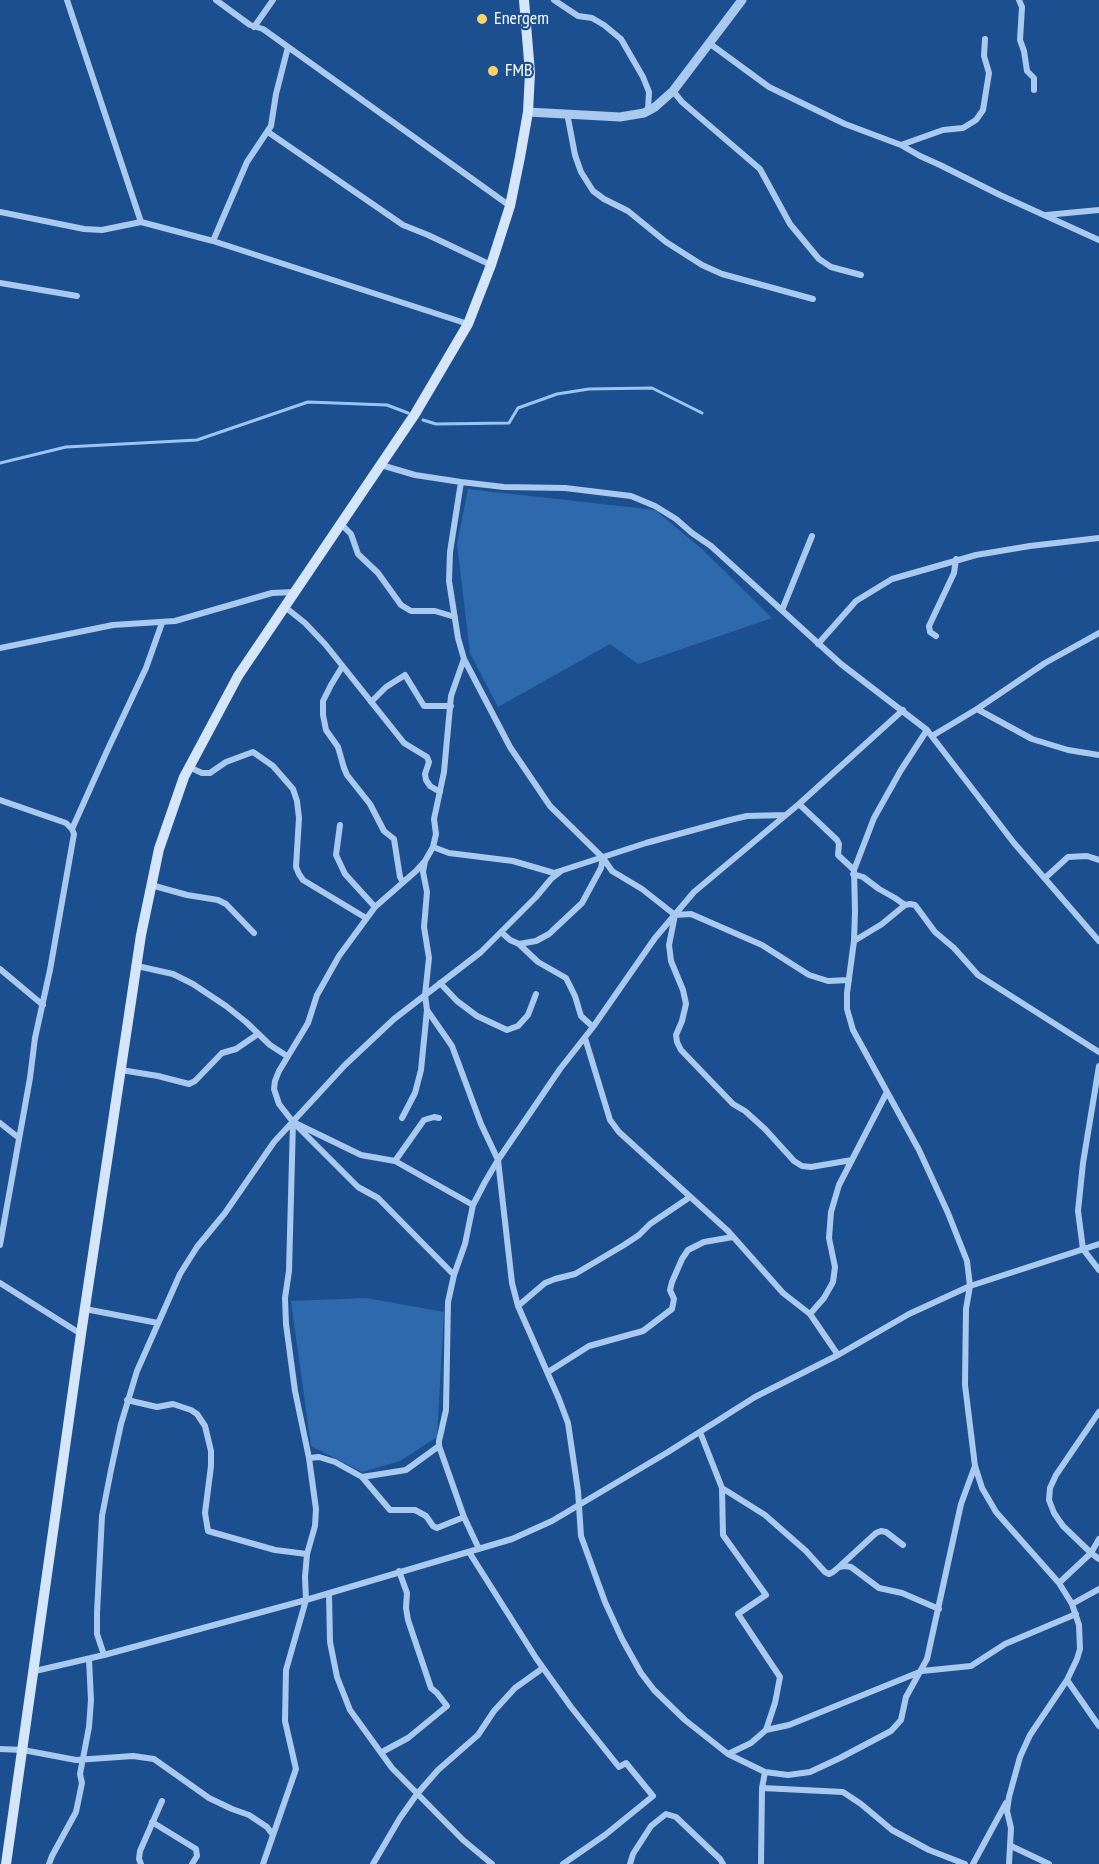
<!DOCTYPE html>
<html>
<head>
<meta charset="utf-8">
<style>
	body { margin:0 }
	canvas { display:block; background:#1b4f8f }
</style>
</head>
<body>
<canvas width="1099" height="1864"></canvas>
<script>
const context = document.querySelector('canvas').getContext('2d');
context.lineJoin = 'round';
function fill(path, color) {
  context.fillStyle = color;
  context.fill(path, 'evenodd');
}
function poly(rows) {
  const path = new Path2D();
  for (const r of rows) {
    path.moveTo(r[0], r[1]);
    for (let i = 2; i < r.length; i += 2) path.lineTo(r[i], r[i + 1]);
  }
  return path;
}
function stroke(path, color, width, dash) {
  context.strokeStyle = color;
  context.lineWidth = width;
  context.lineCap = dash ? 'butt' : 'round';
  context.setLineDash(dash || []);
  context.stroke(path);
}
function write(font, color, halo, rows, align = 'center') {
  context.font = font + ' "PT Sans Narrow",sans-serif';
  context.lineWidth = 4.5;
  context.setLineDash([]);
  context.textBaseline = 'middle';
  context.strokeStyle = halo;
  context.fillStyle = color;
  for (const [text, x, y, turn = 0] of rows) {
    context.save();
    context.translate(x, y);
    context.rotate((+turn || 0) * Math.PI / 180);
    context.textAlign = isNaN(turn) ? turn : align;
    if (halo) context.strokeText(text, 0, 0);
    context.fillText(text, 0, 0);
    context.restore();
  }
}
fill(poly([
	[468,489,655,510,702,549,772,618,638,664,610,644,498,707,470,653,457,544],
	[366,1298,444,1312,437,1437,400,1461,362,1472,311,1446,291,1301]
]), '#2e69ad');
stroke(poly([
	[423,420,436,424,509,423,518,408,557,394,589,389,652,388,702,413],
	[0,463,66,447,197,440,308,402,387,405,408,413]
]), '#9cc4f0', 3);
stroke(poly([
	[67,0,141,222],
	[216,0,250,25,263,29,510,206],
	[554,0,578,16,592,18,604,25,621,39,643,77,649,92,648,110],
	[1019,0,1022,7,1020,40,1024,51,1027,71,1034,78,1034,90],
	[254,27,273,0],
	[709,43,769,87,845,124,901,145,920,156,940,165,1000,195,1099,240],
	[673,91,682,102,760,169,790,224,819,259,831,267,861,275],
	[567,113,575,155,581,172,593,191,604,199,628,211,666,242,702,265,722,274,813,299],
	[268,132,403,225,428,235,491,265],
	[901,145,943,130,963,128,976,120,983,110,989,73,984,56,985,39],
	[0,212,84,229,102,230,141,222,213,241,468,324],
	[1046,215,1099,210],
	[213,241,247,162,271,126,276,94,288,47],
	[0,283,77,296],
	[381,465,415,475,461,482,504,487,565,488,631,496,655,506,676,519,692,533,711,546,841,664,927,730,1014,843,1099,941],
	[461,482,450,552,449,581,458,638,464,659,510,747,550,806,603,858,612,871,642,889,675,915,691,914,762,945,809,975,828,981,849,980],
	[340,523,351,534,358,554,378,573,401,605,411,611,435,611,455,617],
	[285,607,305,623,325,644,404,743,427,757,429,762,425,774,426,780,430,786,440,792],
	[782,610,812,536],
	[936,636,930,632,929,626,954,573,956,559],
	[818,644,856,601,892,579,976,555,1030,546,1099,538],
	[0,648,113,625,175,621,272,593,294,592],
	[464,659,451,696,444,772,434,819,436,834,433,847,425,861,423,872,427,892,424,927,429,958,425,995,427,1010,452,1046,481,1124,498,1160,512,1283,518,1306,559,1399,568,1423,578,1491,581,1536,605,1602,622,1639,641,1673,654,1690,685,1720,728,1754,765,1772,788,1775,810,1772,840,1758,891,1731,901,1720,906,1697,927,1659,961,1504,975,1466],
	[342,667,331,685,323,701,323,715,326,730,338,747,344,768,347,775,370,804,384,831,394,839,400,877,403,882],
	[371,702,386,687,405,675,424,706,451,706],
	[977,709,1032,739,1068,750,1099,755],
	[927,730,901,770,874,818,854,870,855,911,854,941,847,993,847,1009,853,1030,919,1150,948,1213,967,1261,970,1286,966,1309,965,1385,975,1466,982,1488,996,1512,1059,1583,1072,1604,1079,1625,1080,1649,1077,1659,1067,1680,1030,1735,1020,1757,1009,1797,1007,1811,1011,1828,1009,1864],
	[932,736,977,709,1045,663,1099,633],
	[189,767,202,773,210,773,226,762,253,752,273,766,293,789,297,801,299,818,296,867,299,874,303,880,366,918],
	[0,800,66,823,72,829,74,834,50,970,35,1038,30,1078,0,1245],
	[799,804,837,840,839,844,838,855,854,870],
	[340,825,336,855,345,874,375,907],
	[72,829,107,751,146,668,162,623],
	[433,847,449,853,513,861,554,873,646,843,730,820,747,816,785,815],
	[425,861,416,871,375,907,339,956,317,995,308,1023,279,1071,275,1081,274,1089,279,1104,293,1122,358,1187,378,1198,454,1275],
	[853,874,863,877,879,889,895,898,905,905],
	[1045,878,1068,857,1087,856,1099,860],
	[151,885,187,895,218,900,226,904,254,933],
	[675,915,669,945,671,961,683,990,686,1004,682,1021,676,1035,677,1042,681,1050,733,1104,745,1111,765,1129,794,1161,802,1166,811,1167,852,1160],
	[501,932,510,940,519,944,536,941,549,934,582,903,601,868,603,858],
	[854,941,882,924,905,905,910,904,915,905,935,932,954,948,978,975,1099,1052],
	[519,944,538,962,566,978,575,996,581,1016,593,1027],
	[137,966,173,974,193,984,226,1006,246,1022,270,1045,287,1056],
	[0,969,43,1005],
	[440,983,457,1001,477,1016,507,1030,518,1026,528,1015,536,994],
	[585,1038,610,1120,619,1132,728,1231,783,1293,810,1314,838,1355],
	[1099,1066,1083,1163,1078,1211,1083,1249,1099,1270],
	[121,1070,158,1076,189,1084,195,1081,222,1053,236,1049,258,1034],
	[402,1118,415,1093,421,1070,427,1010],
	[0,1123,19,1138],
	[395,1161,424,1120,434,1117,439,1118],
	[0,1283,81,1334],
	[518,1306,545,1283,555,1279,575,1274,624,1245,639,1235,650,1224,690,1197],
	[85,1309,158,1323],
	[810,1314,824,1298,833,1282,835,1267,829,1238,831,1212,839,1185,887,1092],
	[548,1372,589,1346,643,1331,672,1309,674,1299,670,1290,672,1282,682,1259,688,1250,704,1242,733,1237],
	[127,1400,157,1407,173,1404,191,1410,197,1414,205,1426,211,1451,211,1466,205,1513,208,1531,275,1550,307,1554],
	[1099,1412,1056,1475,1050,1488,1049,1500,1054,1513,1063,1526,1091,1553,1099,1559],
	[700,1432,722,1488,765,1515,806,1551,825,1572,829,1574,833,1572,839,1567,845,1566,851,1567,879,1588,902,1593,939,1609],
	[309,1458,319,1457,335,1462,362,1477,406,1470,439,1446],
	[362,1477,390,1510,415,1510,426,1516,433,1526,437,1528,464,1517],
	[722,1488,723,1535,766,1595,738,1614,780,1677,775,1703,766,1730],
	[479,1549,464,1517,439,1446,439,1441,446,1410,448,1302,454,1275,465,1244,473,1205,485,1182,498,1160,560,1069,593,1027,655,938,694,892,799,804,903,710],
	[469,1552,536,1658,571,1707,619,1767,626,1763,653,1796,605,1835,563,1864],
	[840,1566,876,1533,881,1531,886,1532,903,1545],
	[1059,1583,1091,1553,1099,1539],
	[329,1593,330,1642,337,1677,350,1710,392,1768,463,1840,492,1864],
	[1072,1604,1099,1589],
	[104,1655,97,1634,97,1613,102,1516,111,1470,121,1424,137,1371,180,1274,197,1247,225,1213,274,1142,345,1065,394,1019,481,952,536,897,551,879,560,872],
	[35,1671,104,1655,306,1600,512,1539,552,1521,668,1452,755,1397,838,1355,909,1314,970,1286,1099,1244],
	[1067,1680,1099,1726],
	[0,1749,23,1750,76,1760,133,1756,154,1759,209,1798,232,1809,249,1815,267,1827,273,1835],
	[382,1752,408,1738,447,1706,437,1693,431,1688,408,1620,406,1608,407,1593,399,1571],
	[728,1754,751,1743,766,1730,789,1725,922,1671,971,1666,1005,1644,1076,1614],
	[762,1788,843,1792,861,1804,892,1830,929,1850,965,1864],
	[152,1822,196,1849,197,1856,192,1864],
	[1011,1846,1049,1864],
	[49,1864,52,1856,76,1812,82,1783,80,1774,89,1727,91,1700,89,1659],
	[141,1864,139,1859,140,1851,162,1801],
	[263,1864,296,1769,285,1721,286,1670,306,1600,305,1577,307,1554,315,1526,316,1509,309,1458,295,1391,286,1324,285,1298,289,1271,293,1122,361,1155,395,1161,473,1205],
	[373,1864,400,1818,417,1794,438,1770,478,1735,494,1711,515,1688,543,1668],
	[630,1864,633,1854,651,1826,666,1814,676,1817,720,1859,723,1864],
	[761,1864,762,1788,765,1772],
	[973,1864,1006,1803]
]), '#a9c9ee', 6);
stroke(poly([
	[528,112,620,117,644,113,655,107,673,91,742,0]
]), '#a9c9ee', 9);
stroke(poly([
	[6,1864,81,1334,141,935,159,849,184,777,238,676,415,414,468,324,491,265,501,234,510,206,520,157,528,112,530,73,524,0]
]), '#d6e6fa', 10);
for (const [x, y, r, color] of [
	[482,19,6,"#ffd166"],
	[493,71,6,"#ffd166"]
]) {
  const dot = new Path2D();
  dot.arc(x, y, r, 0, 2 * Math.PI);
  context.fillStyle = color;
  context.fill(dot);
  stroke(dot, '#1b4f8f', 2);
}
write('18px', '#fff', '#1b4f8f', [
	["Energem",494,19],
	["FMB",505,71]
], 'left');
</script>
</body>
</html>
